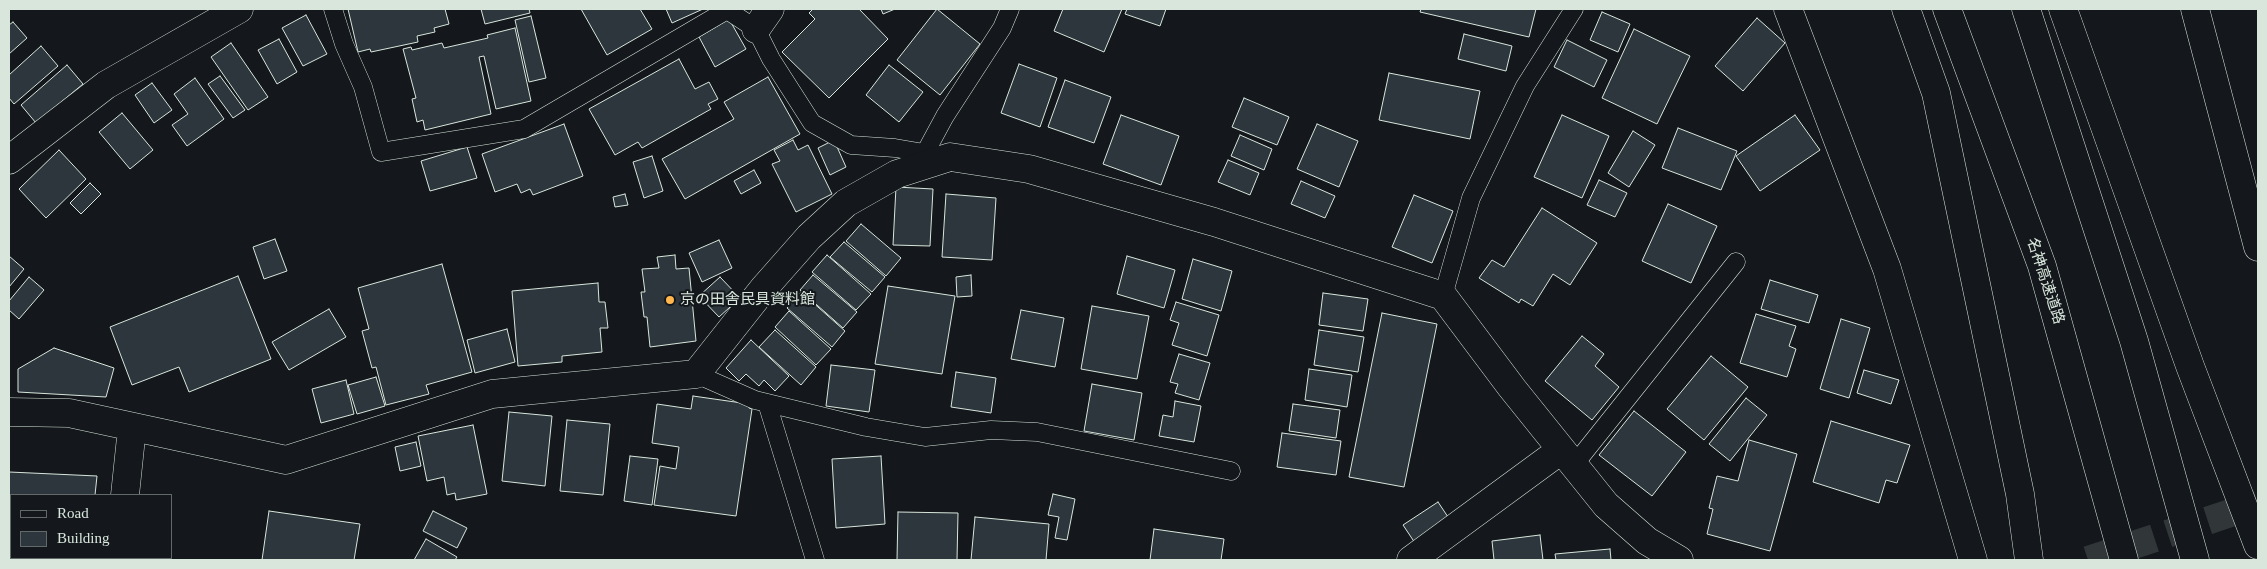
<!DOCTYPE html>
<html>
<head>
<meta charset="utf-8">
<style>
	body { margin:0 }
	#map { position:relative; width:2267px; height:569px; overflow:hidden; background:#14181c; font-family:"Times New Roman",serif }
	canvas { display:block }
	.frame { position:absolute; inset:0; border:10px solid #d8e6dc; pointer-events:none }
	.legend { position:absolute; left:10px; top:494px; width:162px; height:65px; box-sizing:border-box; background:#14181c; border:1px solid #626a69; margin:0; padding:6px 9px; list-style:none; font-size:15px; color:#d8e6dc }
	.legend li { display:flex; align-items:center; gap:10px; height:25px }
	.legend b { width:25px; border:1px solid #626a69 }
</style>
</head>
<body>
<div id="map">
<canvas width="2267" height="569"></canvas>
<div class="frame"></div>
<ul class="legend">
<li><b style="height:6px;background:#14181c"></b>Road</li>
<li><b style="height:14px;background:#2c363c"></b>Building</li>
</ul>
</div>
<script>
const context = document.querySelector('canvas').getContext('2d');
context.lineJoin = 'round';
function fill(path, color) {
  context.fillStyle = color;
  context.fill(path, 'evenodd');
}
function poly(rows) {
  const path = new Path2D();
  for (const r of rows) {
    path.moveTo(r[0], r[1]);
    for (let i = 2; i < r.length; i += 2) path.lineTo(r[i], r[i + 1]);
  }
  return path;
}
function stroke(path, color, width, dash) {
  context.strokeStyle = color;
  context.lineWidth = width;
  context.lineCap = dash ? 'butt' : 'round';
  context.setLineDash(dash || []);
  context.stroke(path);
}
function write(font, color, halo, rows, align = 'center') {
  context.font = font + ' "Times New Roman","Noto Sans JP",serif';
  context.lineWidth = 4;
  context.setLineDash([]);
  context.textBaseline = 'middle';
  context.strokeStyle = halo;
  context.fillStyle = color;
  for (const [text, x, y, turn = 0] of rows) {
    context.save();
    context.translate(x, y);
    context.rotate((+turn || 0) * Math.PI / 180);
    context.textAlign = isNaN(turn) ? turn : align;
    if (halo) context.strokeText(text, 0, 0);
    context.fillText(text, 0, 0);
    context.restore();
  }
}
const building = poly([
	[348,9,445,9,449,24,434,28,435,32,417,36,418,42,371,52,370,49,358,52,348,9],
	[481,9,529,9,530,13,485,24,481,9],
	[581,9,640,9,652,29,607,55,581,9],
	[666,9,703,9,672,23,666,9],
	[813,9,859,9,888,39,829,98,782,52,815,19,809,13,813,9],
	[881,9,895,9,883,14,881,9],
	[937,9,980,44,940,95,897,60,937,9],
	[1063,9,1122,9,1104,52,1054,31,1063,9],
	[1127,9,1166,9,1160,26,1125,14,1127,9],
	[1421,9,1536,9,1529,37,1420,12,1421,9],
	[1602,12,1630,24,1618,52,1590,40,1602,12],
	[306,15,327,54,303,66,282,28,306,15],
	[531,16,546,78,529,82,515,20,531,16],
	[1757,18,1785,43,1743,91,1715,66,1757,18],
	[729,19,746,49,715,67,699,37,729,19],
	[13,22,27,38,9,54,9,25,13,22],
	[515,28,531,101,496,109,484,56,479,57,491,114,425,130,423,120,417,122,412,99,416,98,403,49,411,47,412,50,442,43,444,48,488,38,487,35,515,28],
	[1634,29,1690,56,1657,124,1602,98,1634,29],
	[1464,34,1512,46,1506,71,1458,59,1464,34],
	[279,39,297,72,277,84,258,50,279,39],
	[1567,40,1607,60,1594,87,1554,67,1567,40],
	[231,43,268,97,248,110,211,57,231,43],
	[41,46,58,66,14,104,9,98,9,75,41,46],
	[679,59,695,89,709,82,718,99,708,104,711,109,642,148,638,142,615,155,589,109,679,59],
	[1019,64,1057,78,1040,127,1001,113,1019,64],
	[67,65,83,84,36,123,21,105,67,65],
	[889,65,923,92,899,122,866,95,889,65],
	[1389,73,1480,91,1470,139,1379,120,1389,73],
	[220,76,245,110,233,118,208,84,220,76],
	[768,77,800,134,685,199,662,159,734,119,724,102,768,77],
	[195,78,224,119,187,146,172,125,188,114,174,94,195,78],
	[1065,80,1111,97,1094,143,1048,127,1065,80],
	[152,83,172,110,154,123,135,95,152,83],
	[1244,98,1289,117,1277,145,1232,127,1244,98],
	[122,113,153,150,130,169,99,132,122,113],
	[1121,115,1179,136,1161,185,1103,164,1121,115],
	[1562,115,1609,136,1582,198,1534,177,1562,115],
	[1795,115,1820,150,1760,191,1736,156,1795,115],
	[564,124,583,176,533,195,530,189,521,193,517,184,495,192,482,154,564,124],
	[1317,124,1358,141,1339,187,1297,169,1317,124],
	[1678,128,1737,151,1721,190,1662,168,1678,128],
	[1633,131,1655,145,1629,187,1608,173,1633,131],
	[1240,135,1272,149,1264,170,1231,156,1240,135],
	[793,140,798,150,808,145,832,194,796,212,772,164,780,161,774,150,793,140],
	[834,140,846,167,830,175,818,148,834,140],
	[467,147,477,178,430,191,421,161,467,147],
	[59,150,86,179,46,218,19,189,59,150],
	[652,156,663,191,644,198,633,162,652,156],
	[1228,160,1259,173,1250,195,1218,182,1228,160],
	[754,170,761,183,741,194,734,181,754,170],
	[1599,180,1627,193,1615,217,1587,205,1599,180],
	[1301,181,1335,196,1325,218,1291,204,1301,181],
	[90,183,101,194,81,214,70,203,90,183],
	[896,187,933,189,930,246,893,245,896,187],
	[625,194,628,205,615,207,613,197,625,194],
	[946,194,996,198,992,260,942,257,946,194],
	[1414,195,1453,211,1432,263,1392,247,1414,195],
	[1668,204,1717,226,1691,283,1642,261,1668,204],
	[1542,208,1597,243,1570,285,1553,274,1533,306,1521,299,1519,303,1479,278,1492,260,1504,267,1542,208],
	[861,224,901,258,886,276,846,241,861,224],
	[275,239,287,271,264,279,253,247,275,239],
	[719,240,732,268,702,282,689,253,719,240],
	[844,242,885,277,872,292,830,257,844,242],
	[675,255,676,269,689,268,696,341,650,347,647,317,644,317,641,292,645,292,642,269,659,268,657,257,675,255],
	[827,255,871,294,856,310,812,272,827,255],
	[9,256,24,269,9,287,9,256],
	[1127,256,1175,270,1164,308,1117,294,1127,256],
	[1193,259,1232,271,1221,311,1182,299,1193,259],
	[442,264,472,372,426,385,429,394,386,405,376,367,372,368,362,331,369,329,358,288,442,264],
	[813,275,857,312,843,328,800,290,813,275],
	[971,275,972,296,957,297,956,277,971,275],
	[238,276,271,359,189,392,179,367,132,385,110,327,238,276],
	[29,277,44,290,19,319,9,310,9,301,29,277],
	[720,277,740,298,719,317,699,296,720,277],
	[1770,280,1818,295,1809,323,1761,309,1770,280],
	[598,283,599,302,605,302,608,328,600,328,602,352,562,356,562,362,518,366,512,291,598,283],
	[888,286,955,296,942,374,875,364,888,286],
	[801,292,845,331,832,347,787,308,801,292],
	[1323,293,1368,299,1363,331,1319,325,1323,293],
	[1176,302,1219,315,1207,356,1172,345,1179,323,1170,320,1176,302],
	[1092,306,1149,316,1137,379,1081,369,1092,306],
	[329,309,346,337,289,370,272,342,329,309],
	[1021,310,1064,318,1055,367,1011,359,1021,310],
	[789,311,831,349,816,365,775,327,789,311],
	[1382,313,1437,324,1404,487,1349,477,1382,313],
	[1756,314,1796,326,1789,346,1796,349,1787,377,1740,363,1756,314],
	[1841,319,1870,328,1849,398,1820,389,1841,319],
	[507,329,515,362,475,373,467,340,507,329],
	[775,330,816,367,801,385,759,347,775,330],
	[1319,330,1364,337,1358,372,1314,365,1319,330],
	[1582,336,1604,354,1595,366,1619,387,1592,420,1545,381,1582,336],
	[751,340,789,376,775,391,764,380,759,386,746,374,739,381,726,368,751,340],
	[54,348,114,368,106,397,18,392,18,369,54,348],
	[1179,354,1210,363,1199,400,1175,393,1178,384,1170,382,1179,354],
	[1711,356,1748,387,1704,440,1667,409,1711,356],
	[831,365,875,370,869,412,826,406,831,365],
	[1309,369,1352,375,1347,407,1305,400,1309,369],
	[1864,370,1899,380,1891,404,1857,393,1864,370],
	[956,372,996,378,991,413,951,407,956,372],
	[376,377,385,406,357,414,348,385,376,377],
	[346,380,354,414,321,423,312,389,346,380],
	[1092,384,1142,393,1134,440,1084,431,1092,384],
	[693,396,749,404,749,408,752,409,736,516,654,505,660,466,676,469,679,447,652,443,657,404,691,409,693,396],
	[1746,398,1767,415,1730,461,1709,444,1746,398],
	[1175,401,1201,406,1194,442,1159,436,1163,415,1173,417,1175,401],
	[1293,404,1340,410,1336,438,1289,431,1293,404],
	[1634,411,1686,452,1652,496,1599,455,1634,411],
	[509,412,552,416,545,486,502,481,509,412],
	[567,420,610,424,603,495,560,491,567,420],
	[1831,421,1910,445,1897,483,1886,480,1879,503,1813,482,1831,421],
	[473,425,487,494,456,500,455,493,447,495,444,477,427,481,418,436,473,425],
	[1282,433,1341,441,1336,475,1277,467,1282,433],
	[1749,440,1797,454,1770,551,1707,534,1713,509,1709,508,1717,476,1738,481,1749,440],
	[416,442,421,466,400,471,395,447,416,442],
	[630,456,658,459,652,505,624,501,630,456],
	[881,456,885,524,836,528,832,459,881,456],
	[9,472,97,476,95,495,11,495,11,539,9,539,9,472],
	[1053,494,1075,499,1067,540,1055,538,1059,517,1048,515,1053,494],
	[1438,502,1450,520,1415,543,1403,525,1438,502],
	[269,511,360,524,354,560,262,560,269,511],
	[433,511,467,528,457,548,423,531,433,511],
	[898,512,958,513,957,560,897,560,898,512],
	[975,517,1049,524,1046,560,971,560,975,517],
	[1154,529,1224,539,1221,560,1150,560,1154,529],
	[1540,535,1543,560,1494,560,1492,541,1540,535],
	[426,539,457,557,455,560,414,560,426,539],
	[1610,549,1611,560,1556,560,1555,554,1610,549]
]);
fill(building, '#2c363c');
stroke(building, '#d8e6dc', 1);
stroke(poly([
	[2088,560,2258,504]
]), '#313739', 28, [28, 14]);
const lane = poly([
	[333,9,344,44,363,87,381,152,524,129,727,10,756,29,771,59,812,123,851,145,895,148,942,156],
	[925,153,945,116,1002,28,1010,9],
	[1443,296,1471,198,1525,86,1574,9],
	[696,374,755,400,866,427,925,437,991,430,1037,432,1231,471],
	[767,403,815,560],
	[1574,465,1736,262]
]);
const street = poly([
	[1788,9,1887,269,1973,560],
	[2195,9,2258,247],
	[756,29,770,9],
	[9,160,106,85,239,9],
	[9,412,69,413,286,460,492,394,696,374,764,288,809,237,846,203,897,174,950,157,1029,169,1214,222,1443,296,1512,388,1606,505,1647,541,1679,560],
	[125,495,132,428],
	[108,560,109,558],
	[1411,560,1561,450]
]);
const highway = poly([
	[1906,9,1936,93,2020,494,2029,560],
	[1947,9,2042,266,2124,560],
	[2026,9,2134,341,2195,560],
	[2063,9,2190,366,2258,545]
]);
stroke(lane, '#d8e6dc', 19);
stroke(street, '#d8e6dc', 29);
stroke(highway, '#d8e6dc', 29);
stroke(lane, '#14181c', 18);
stroke(street, '#14181c', 28);
stroke(highway, '#14181c', 28);
for (const [x, y, r, color] of [
	[670,300,5,"#ffb74d"]
]) {
  const dot = new Path2D();
  dot.arc(x, y, r, 0, 2 * Math.PI);
  context.fillStyle = color;
  context.fill(dot);
  stroke(dot, '#14181c', 2);
}
write('15px', '#d8e6dc', '#14181c', [
	["名神高速道路",2045,281,72]
]);
write('15px', '#d8e6dc', '#14181c', [
	["京の田舎民具資料館",680,300]
], 'left');
</script>
</body>
</html>
